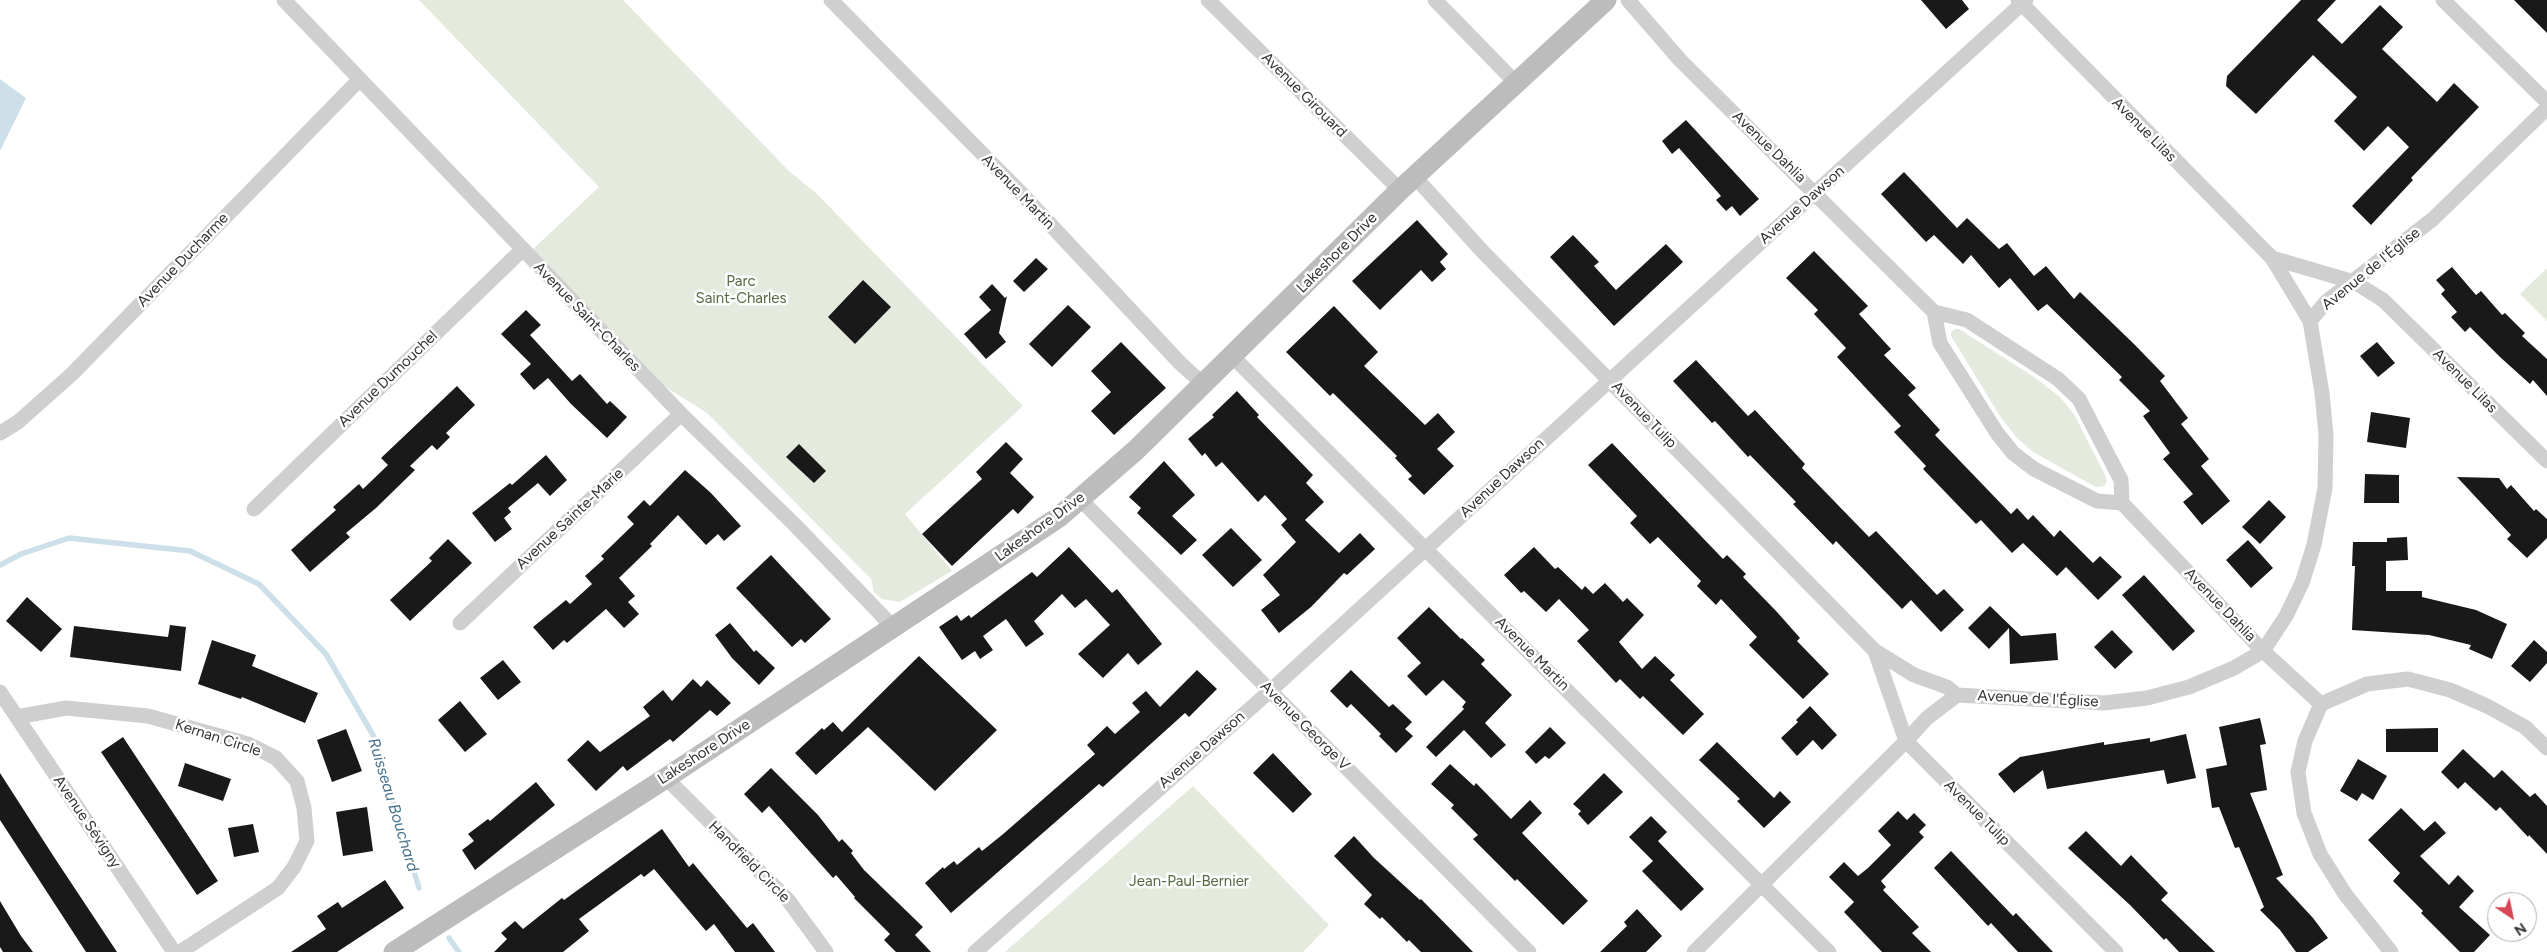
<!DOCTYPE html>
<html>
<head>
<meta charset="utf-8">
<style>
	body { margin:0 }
	#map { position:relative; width:2547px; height:952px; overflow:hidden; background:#fff; font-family:Figtree,sans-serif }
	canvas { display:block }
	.north { position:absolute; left:2487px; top:892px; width:50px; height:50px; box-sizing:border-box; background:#fff; border:1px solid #adadad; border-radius:50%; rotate:146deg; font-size:14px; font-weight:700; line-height:20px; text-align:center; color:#323232 }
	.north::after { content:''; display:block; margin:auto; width:18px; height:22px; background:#d64654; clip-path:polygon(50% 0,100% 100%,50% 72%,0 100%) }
</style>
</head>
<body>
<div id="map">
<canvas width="2547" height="952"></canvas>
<div class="north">N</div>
</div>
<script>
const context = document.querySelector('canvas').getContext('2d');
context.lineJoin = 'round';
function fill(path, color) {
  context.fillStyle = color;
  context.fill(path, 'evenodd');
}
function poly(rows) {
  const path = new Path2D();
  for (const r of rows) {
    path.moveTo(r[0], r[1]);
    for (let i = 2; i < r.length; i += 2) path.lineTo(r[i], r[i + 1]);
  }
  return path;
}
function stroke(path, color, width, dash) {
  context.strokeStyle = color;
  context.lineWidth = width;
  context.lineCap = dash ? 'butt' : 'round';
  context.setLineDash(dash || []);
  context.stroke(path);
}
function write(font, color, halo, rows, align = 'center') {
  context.font = font + ' Figtree,sans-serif';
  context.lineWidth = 5;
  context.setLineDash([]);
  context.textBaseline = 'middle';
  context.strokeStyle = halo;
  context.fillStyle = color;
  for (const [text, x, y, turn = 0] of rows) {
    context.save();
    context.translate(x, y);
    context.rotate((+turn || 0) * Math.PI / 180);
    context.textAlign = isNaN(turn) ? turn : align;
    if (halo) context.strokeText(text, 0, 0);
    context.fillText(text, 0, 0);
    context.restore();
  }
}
fill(poly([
	[419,0,623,0,789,171,817,194,1023,406,905,514,952,571,900,602,882,599,874,592,871,579,707,413,664,386,532,250,599,187],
	[2547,268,2547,321,2520,294],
	[1955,329,1959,329,2037,379,2060,397,2074,414,2104,473,2107,481,2104,486,2096,487,2033,452,2017,438,2000,416,1951,336,1951,332],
	[1193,786,1329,925,1303,952,1005,952]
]), '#e5eade');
fill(poly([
	[0,79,26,98,0,151]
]), '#cddfe8');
stroke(poly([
	[0,565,21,554,69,538,190,551,259,584,326,654,373,735,419,888],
	[449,938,459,952]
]), '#cddfe8', 5.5);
fill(poly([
	[1921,0,1962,0,1969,9,1946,29],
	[2301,0,2336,0,2317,20,2342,44,2380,5,2403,27,2382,49,2437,102,2454,83,2479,107,2411,178,2413,180,2371,225,2352,206,2409,147,2388,126,2364,151,2334,121,2357,97,2313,55,2256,114,2226,86,2227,76],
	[2514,0,2547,0,2547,33],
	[1686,120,1759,199,1740,216,1732,206,1726,211,1716,200,1721,196,1679,148,1672,154,1662,141],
	[1904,172,1957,228,1967,218,1999,249,2007,243,2034,276,2046,266,2074,299,2080,292,2134,344,2165,376,2160,381,2188,418,2181,424,2209,459,2201,466,2230,501,2202,525,2183,502,2193,494,2163,459,2170,453,2143,416,2150,411,2119,380,2122,377,2047,304,2038,311,2010,278,1999,288,1971,255,1963,264,1934,235,1926,242,1881,194],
	[1417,220,1448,254,1440,262,1446,269,1432,282,1421,270,1380,310,1352,281],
	[1573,235,1599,262,1594,266,1616,290,1666,244,1683,262,1614,326,1550,257],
	[1814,251,1868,306,1859,314,1891,349,1884,355,1916,388,1908,395,1940,430,1935,435,2011,514,2017,508,2028,520,2033,515,2054,537,2060,530,2093,563,2100,556,2122,577,2098,600,2066,567,2057,576,2023,543,2012,553,1981,520,1976,524,1923,469,1926,466,1894,432,1901,426,1837,357,1846,348,1814,314,1818,310,1786,278],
	[1036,258,1048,269,1024,292,1013,281],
	[2452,267,2476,295,2481,291,2502,315,2505,313,2525,333,2522,336,2547,359,2547,396,2533,380,2530,384,2500,357,2470,327,2465,332,2451,317,2457,312,2441,294,2445,290,2436,280],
	[863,280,891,307,855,344,828,317],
	[992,284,1005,298,1007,296,999,333,1006,342,986,359,964,334,991,310,979,297],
	[1068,305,1091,327,1052,367,1029,344],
	[1334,306,1378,352,1364,366,1425,425,1438,413,1455,432,1437,449,1454,466,1424,495,1408,479,1412,476,1395,458,1397,456,1333,393,1330,396,1286,352],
	[526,310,541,325,530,335,572,381,580,374,607,404,610,401,627,417,607,438,571,404,548,378,534,390,520,374,531,364,501,334],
	[1121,342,1166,388,1114,435,1091,411,1111,392,1091,371],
	[2377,342,2395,363,2378,377,2360,356],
	[1696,360,1748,416,1755,410,1805,464,1802,468,1869,537,1876,531,1937,595,1944,589,1964,610,1941,632,1911,600,1902,609,1836,541,1833,545,1793,504,1796,502,1750,455,1748,457,1715,421,1712,423,1673,381],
	[457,386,475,405,446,433,450,437,437,450,432,445,410,466,415,470,376,508,346,533,350,537,310,572,291,550,336,510,333,507,359,484,363,489,388,465,381,458],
	[1237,391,1259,415,1257,417,1313,475,1306,483,1324,502,1305,520,1339,553,1360,533,1375,549,1347,575,1344,573,1311,607,1279,633,1261,610,1280,595,1263,575,1296,542,1281,525,1287,519,1265,495,1258,502,1222,462,1216,467,1205,453,1202,456,1188,439,1214,417,1212,415],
	[2371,412,2410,418,2406,448,2367,442],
	[1006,442,1023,459,1010,473,1034,497,1018,514,1013,509,952,566,922,534,982,479,976,472],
	[1612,443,1723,559,1727,555,1746,574,1743,577,1777,612,1800,638,1797,641,1829,674,1803,699,1749,645,1757,637,1721,599,1716,605,1697,586,1701,581,1658,537,1650,544,1630,523,1637,516,1588,465],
	[799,444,826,471,814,483,786,457],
	[546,455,567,480,550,496,538,483,508,508,511,512,504,518,512,529,495,542,472,513,510,483,512,485],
	[1164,461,1195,495,1172,516,1197,540,1181,555,1137,513,1141,508,1129,497],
	[685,470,711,493,741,526,724,541,718,534,706,545,678,515,650,544,652,546,619,578,635,596,628,602,639,614,624,628,606,609,567,643,564,640,553,650,533,627,566,600,570,604,592,584,585,576,604,559,601,556,634,524,627,517,644,500,650,506],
	[2365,474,2399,475,2399,503,2364,503],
	[2457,477,2499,478,2507,489,2511,485,2534,511,2536,509,2547,519,2547,538,2527,558,2507,539,2511,535],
	[2269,500,2286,517,2260,544,2242,527],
	[1231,528,1262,560,1233,587,1202,555],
	[2407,537,2408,560,2386,561,2386,591,2422,591,2422,597,2476,610,2507,624,2492,659,2469,649,2471,645,2429,635,2352,630,2355,566,2352,566,2353,542,2387,542,2387,538],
	[448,539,472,563,410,621,390,600,432,561,429,558],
	[2248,540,2273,568,2251,588,2226,560],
	[1069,547,1112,593,1117,589,1162,644,1138,665,1128,653,1103,678,1078,654,1110,625,1086,599,1075,608,1062,594,1034,621,1044,634,1026,647,1006,619,983,636,993,650,980,659,975,651,962,660,939,627,957,615,961,621,969,615,971,618,1032,572,1037,577],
	[1534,547,1555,569,1558,567,1582,590,1585,586,1593,594,1605,583,1623,602,1627,598,1644,615,1619,642,1642,669,1655,656,1675,675,1670,680,1704,714,1683,735,1643,696,1640,699,1620,679,1616,683,1577,641,1589,630,1559,599,1546,612,1524,591,1521,593,1504,575],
	[771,555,831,619,805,643,801,639,792,647,736,588],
	[2144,575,2195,631,2173,651,2122,595],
	[27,597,62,629,41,652,6,621],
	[1990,606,2021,636,2056,633,2058,660,2010,664,2009,628,1989,649,1968,628],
	[1429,607,1461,639,1462,638,1485,660,1481,664,1512,695,1485,723,1506,745,1491,758,1464,730,1436,757,1426,747,1464,709,1462,707,1466,702,1443,680,1426,696,1407,676,1421,663,1397,638],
	[730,623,754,652,756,650,775,668,759,685,732,658,715,635],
	[170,625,186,627,181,671,70,657,74,626,168,637],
	[2112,630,2133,652,2115,669,2094,647],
	[212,640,256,655,252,666,318,693,305,723,242,697,241,699,198,684],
	[2534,640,2547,652,2547,663,2530,682,2511,666],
	[919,656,997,730,935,791,868,727,816,775,795,753,822,728,824,730,833,722,842,732],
	[503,660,521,682,498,700,480,678],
	[1197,670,1217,689,1189,717,1185,713,1103,787,1099,784,951,913,925,883,943,867,944,869,954,861,957,865,979,847,982,851,1002,835,1095,754,1087,745,1107,726,1115,734,1140,712,1132,703,1146,691,1160,707],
	[1351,670,1389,707,1393,704,1412,722,1405,729,1413,736,1396,753,1379,736,1381,734,1351,704,1347,708,1330,691],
	[693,679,701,687,707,680,731,703,717,716,710,710,673,742,670,739,627,771,623,766,596,791,567,760,588,740,600,752,650,716,643,707,663,690,672,701],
	[460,701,487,734,465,752,438,720],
	[1810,706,1837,735,1822,750,1813,740,1797,756,1781,738,1798,722,1796,720],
	[2260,718,2266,744,2260,745,2267,790,2250,793,2283,875,2276,878,2313,918,2328,938,2308,952,2296,952,2280,930,2260,910,2264,907,2239,847,2235,848,2219,807,2212,808,2206,769,2227,765,2219,727],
	[1550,727,1566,743,1549,759,1545,756,1536,764,1525,752],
	[2438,728,2438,752,2386,752,2386,729],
	[346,729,362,771,332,782,317,740],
	[2186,734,2196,778,2167,784,2164,770,2047,789,2043,770,2014,793,1998,774,2020,757,2104,742,2104,745,2150,738,2150,742],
	[123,737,218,881,197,895,101,752],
	[1717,742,1774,798,1780,791,1791,802,1764,828,1737,801,1740,799,1699,760],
	[2463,749,2494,778,2502,770,2530,797,2535,793,2547,806,2547,854,2529,835,2528,837,2500,807,2496,811,2465,782,2458,789,2441,772],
	[1273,753,1312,794,1293,813,1253,773],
	[2358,759,2387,776,2373,800,2362,793,2357,801,2340,791],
	[185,763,231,779,223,801,178,786],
	[1450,764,1474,786,1476,783,1511,819,1530,800,1542,813,1522,833,1588,901,1563,925,1517,879,1515,881,1473,839,1478,835,1451,808,1454,805,1431,784],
	[771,768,818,815,839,842,842,839,853,851,851,853,864,870,923,927,915,935,931,952,896,952,884,940,890,934,854,898,855,897,836,875,833,878,769,806,762,813,744,794],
	[0,773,54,857,117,952,86,952,0,820],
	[1604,773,1623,792,1588,825,1578,814,1581,811,1573,804],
	[536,782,555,805,475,870,462,850,474,841,468,834,488,819,490,821],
	[367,807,373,851,343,856,336,812],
	[2401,808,2424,831,2435,821,2446,833,2420,856,2449,885,2458,875,2474,891,2459,907,2490,935,2474,952,2460,952,2421,913,2423,911,2393,881,2400,873,2368,840],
	[1898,811,1907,820,1914,813,1926,825,1919,832,1924,837,1881,881,1886,887,1883,890,1919,927,1912,933,1931,952,1882,952,1844,912,1854,902,1829,877,1844,862,1858,876,1868,868,1891,845,1878,831],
	[1651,816,1667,832,1658,841,1704,889,1681,911,1642,871,1653,861,1629,837],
	[253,824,259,852,234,857,228,828],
	[662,829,689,867,693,863,747,928,753,923,775,952,735,952,714,924,706,931,654,869,644,877,641,874,579,919,589,931,563,952,494,952,507,939,501,933,515,921,523,929,562,898,564,900],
	[2086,831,2121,866,2131,855,2168,893,2161,900,2215,952,2179,952,2166,938,2164,940,2130,905,2068,848],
	[1354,836,1374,858,1420,900,1421,899,1473,952,1421,952,1409,940,1407,942,1382,917,1380,919,1364,904,1372,895,1334,856],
	[1951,851,2013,916,2016,913,2053,952,2018,952,1991,923,1988,926,1934,868],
	[385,880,404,908,337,952,291,952,326,929,317,916,338,902,342,908],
	[0,901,21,936,33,952,3,952,0,947],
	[1637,909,1662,936,1646,952,1600,952,1627,926,1624,922]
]), '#191919');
stroke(poly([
	[284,0,681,414,794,524,895,629],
	[831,0,1019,191,1180,363,1204,385],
	[1208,0,1400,190],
	[1435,0,1515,82],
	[1628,0,1680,60,1934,312,1967,320,2058,379,2079,399,2121,480,2122,503,2263,651,2321,704],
	[2018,0,2272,258,2310,321],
	[2443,0,2547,102],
	[1415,177,1483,252,1875,651,1914,675,1947,687,1957,695],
	[2272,258,2354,282,2383,300,2547,461],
	[1934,312,1940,343,1997,433,2013,453,2034,469,2097,501,2122,503],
	[1233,357,1829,952],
	[0,433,18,422,72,374,360,79],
	[1080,499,1529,952],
	[254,509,523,249],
	[460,623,681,414],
	[1875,651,1906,741,2116,952],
	[0,692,174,952],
	[2321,704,2305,741,2298,772,2304,813,2320,854,2345,894,2391,952],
	[2321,704,2367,684,2408,679,2450,690,2487,706,2525,727,2547,748],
	[17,717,66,708,148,716,248,744,276,758,297,781,304,808,307,841,294,867,278,888,180,952],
	[666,778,788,900,826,952],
	[975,952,1270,691,2026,0],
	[1694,952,1906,741,1927,718,1957,695,2104,703,2147,698,2189,687,2234,668,2263,651,2286,616,2302,583,2314,545,2325,488,2326,435,2322,393,2310,321,2326,302,2433,219,2547,108]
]), '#cfcfcf', 15);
stroke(poly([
	[394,952,666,778,1059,517,1136,450,1400,190,1606,0]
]), '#bcbcbc', 21);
write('15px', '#323232', '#fff', [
	["Avenue Girouard",1304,95,45],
	["Avenue Lilas",2144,130,45],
	["Avenue Dahlia",1769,147,44],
	["Avenue Martin",1018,192,46],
	["Avenue Dawson",1802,205,-42],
	["Lakeshore Drive",1337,253,-45],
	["Avenue Ducharme",183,260,-46],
	["Avenue de l'Église",2371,269,-39],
	["Avenue Saint-Charles",587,317,46],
	["Avenue Dumouchel",388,379,-44],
	["Avenue Lilas",2465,381,45],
	["Avenue Tulip",1644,415,46],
	["Avenue Dawson",1502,478,-43],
	["Avenue Sainte-Marie",570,519,-43],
	["Lakeshore Drive",1040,527,-36],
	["Avenue Dahlia",2220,605,46],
	["Avenue Martin",1532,654,45],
	["Avenue de l'Église",2038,699,3],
	["Avenue George V",1305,726,45],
	["Kernan Circle",218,738,18],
	["Avenue Dawson",1202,750,-41],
	["Lakeshore Drive",704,752,-33],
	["Avenue Tulip",1977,813,45],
	["Avenue Sévigny",87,822,56],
	["Handfield Circle",749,862,45]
]);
write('15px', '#566a42', '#fff', [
	["Parc",741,282],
	["Saint-Charles",741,299],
	["Jean-Paul-Bernier",1189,882]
]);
write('italic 16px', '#46738d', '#fff', [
	["Ruisseau Bouchard",393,805,73]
]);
</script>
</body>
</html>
